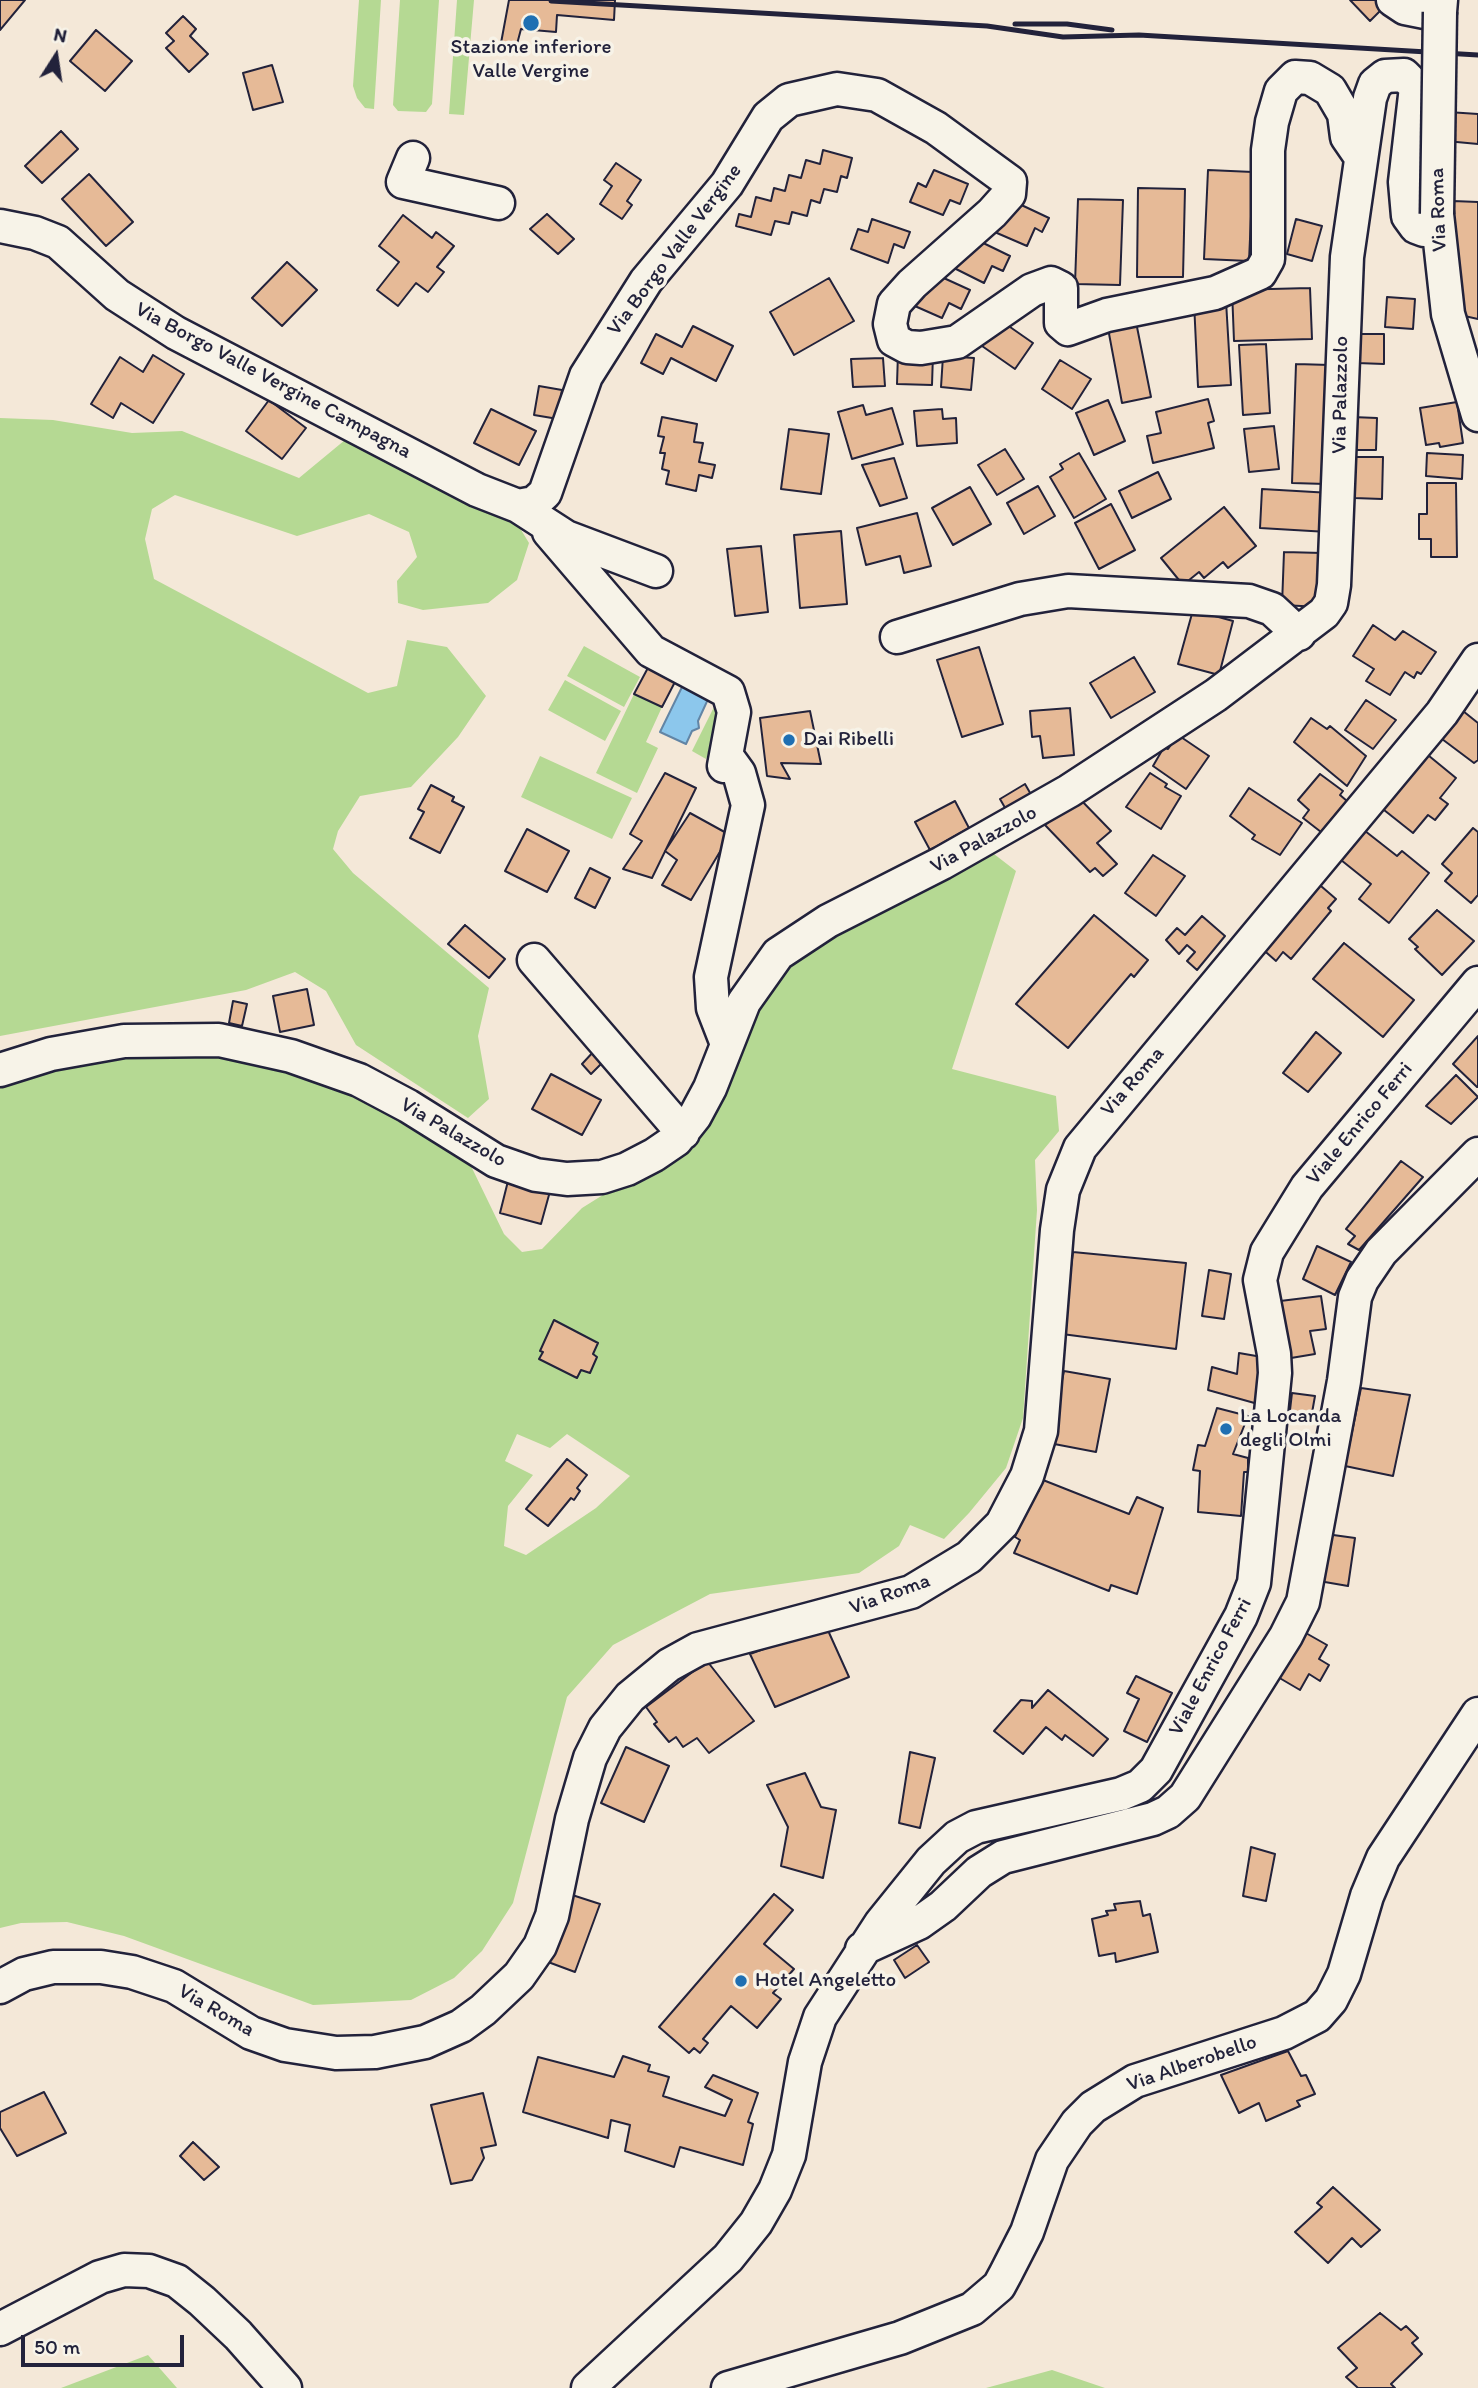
<!DOCTYPE html>
<html>
<head>
<meta charset="utf-8">
<style>
	body { margin:0 }
	#map { position:relative; width:1478px; height:2388px; overflow:hidden; background:#f4e8d8; font-family:Itim,sans-serif }
	canvas { display:block }
	.north { position:absolute; left:21px; top:21px; width:70px; height:70px; -webkit-text-stroke:5px #f7f3e8; paint-order:stroke; rotate:12deg; font-size:19px; font-weight:700; line-height:28px; text-align:center; color:#22223b }
	.north::after { content:''; display:block; margin:auto; width:24px; height:32px; background:#22223b; clip-path:polygon(50% 0,100% 100%,50% 72%,0 100%) }
	.scale { position:absolute; left:21px; top:2335px; width:163px; height:32px; box-sizing:border-box; border:4px solid #22223b; border-top:0; padding-left:9px; font-size:21px; line-height:24px; white-space:nowrap; color:#22223b; -webkit-text-stroke:5px #f7f3e8; paint-order:stroke }
</style>
</head>
<body>
<div id="map">
<canvas width="1478" height="2388"></canvas>
<div class="north">N</div>
<div class="scale">50 m</div>
</div>
<script>
const context = document.querySelector('canvas').getContext('2d');
context.lineJoin = 'round';
function fill(path, color) {
  context.fillStyle = color;
  context.fill(path, 'evenodd');
}
function poly(rows) {
  const path = new Path2D();
  for (const r of rows) {
    path.moveTo(r[0], r[1]);
    for (let i = 2; i < r.length; i += 2) path.lineTo(r[i], r[i + 1]);
  }
  return path;
}
function stroke(path, color, width, dash) {
  context.strokeStyle = color;
  context.lineWidth = width;
  context.lineCap = dash ? 'butt' : 'round';
  context.setLineDash(dash || []);
  context.stroke(path);
}
function write(font, color, halo, rows, align = 'center') {
  context.font = font + ' Itim,sans-serif';
  context.lineWidth = 7;
  context.setLineDash([]);
  context.textBaseline = 'middle';
  context.strokeStyle = halo;
  context.fillStyle = color;
  for (const [text, x, y, turn = 0] of rows) {
    context.save();
    context.translate(x, y);
    context.rotate((+turn || 0) * Math.PI / 180);
    context.textAlign = isNaN(turn) ? turn : align;
    if (halo) context.strokeText(text, 0, 0);
    context.fillText(text, 0, 0);
    context.restore();
  }
}
fill(poly([
	[359,0,381,0,374,109,365,108,357,98,353,86],
	[400,0,439,0,432,104,426,112,398,111,393,105],
	[457,0,474,0,464,115,449,114],
	[0,418,53,420,132,433,182,431,299,478,351,435,509,510,529,543,517,580,488,603,423,610,398,603,397,581,417,557,409,532,369,514,297,536,175,495,152,509,145,539,154,579,368,693,397,686,407,640,447,647,486,696,458,737,411,787,360,796,338,831,333,849,353,873,489,988,478,1036,489,1099,468,1118,356,1045,326,991,295,972,246,990,0,1036],
	[584,646,640,677,624,707,567,676],
	[565,680,621,711,605,741,548,710],
	[634,694,662,707,646,742,658,748,637,793,596,773],
	[720,695,730,700,706,759,692,751],
	[540,756,632,798,612,839,521,797],
	[994,854,1016,871,952,1069,1056,1096,1059,1131,1035,1160,1037,1210,1023,1418,1006,1468,969,1513,944,1539,910,1525,899,1546,859,1573,710,1594,613,1645,567,1697,513,1903,482,1951,454,1978,411,2000,313,2005,124,1936,67,1922,21,1923,0,1928,0,1081,116,1049,190,1045,352,1086,417,1126,471,1166,504,1234,522,1252,542,1249,582,1208,667,1155,772,973,813,939],
	[555,1320,598,1343,593,1354,597,1357,590,1373,581,1370,577,1378,540,1359,543,1352,540,1350],
	[517,1434,550,1448,567,1434,630,1476,596,1508,526,1555,504,1546,508,1506,533,1475,505,1461],
	[148,2355,177,2388,61,2388],
	[1052,2370,1105,2388,986,2388]
]), '#b5d993');
const water = poly([
	[684,683,709,697,698,721,699,728,692,731,686,744,660,732,684,683]
]);
fill(water, '#8cc7ec');
stroke(water, '#6285a5', 2);
const building = poly([
	[0,0,25,0,0,30,0,0],
	[509,0,615,0,614,20,557,15,556,32,521,29,516,48,501,43,509,0],
	[1350,0,1384,0,1387,4,1370,21,1350,0],
	[183,16,196,29,190,36,208,54,189,72,166,48,174,41,166,33,183,16],
	[96,30,132,61,105,91,70,61,96,30],
	[272,65,283,102,253,110,243,73,272,65],
	[1448,112,1478,114,1478,144,1446,141,1448,112],
	[61,131,78,149,42,183,25,166,61,131],
	[823,150,852,158,847,178,841,176,837,192,824,189,820,203,811,200,807,216,792,212,789,224,775,221,771,235,736,226,739,214,751,217,756,197,771,201,774,188,785,191,789,175,801,178,806,160,820,164,823,150],
	[616,163,641,180,627,201,632,205,622,219,600,204,612,186,604,180,616,163],
	[934,170,968,184,960,204,950,200,943,215,910,202,918,183,926,187,934,170],
	[1208,170,1253,172,1249,261,1204,259,1208,170],
	[89,174,133,222,106,246,62,199,89,174],
	[1138,188,1185,189,1183,277,1137,277,1138,188],
	[1078,199,1123,200,1120,285,1075,284,1078,199],
	[1453,201,1478,202,1478,319,1460,315,1451,287,1453,201],
	[1015,202,1049,218,1042,232,1035,228,1027,246,990,230,1015,202],
	[547,214,574,239,558,254,530,229,547,214],
	[403,215,432,238,436,232,454,246,437,267,444,272,428,292,416,283,398,306,377,290,399,262,379,246,403,215],
	[872,219,910,232,904,248,894,244,888,263,851,249,858,229,868,232,872,219],
	[1296,219,1322,226,1312,261,1287,254,1296,219],
	[975,239,1010,256,1003,271,992,266,984,283,952,267,975,239],
	[287,262,317,290,282,326,252,298,287,262],
	[935,274,970,290,961,309,949,303,942,318,908,303,935,274],
	[829,278,854,321,794,355,770,312,829,278],
	[1310,288,1312,339,1234,341,1232,290,1310,288],
	[1387,297,1415,299,1413,329,1385,327,1387,297],
	[1226,301,1231,385,1198,387,1194,302,1226,301],
	[1135,317,1151,397,1122,403,1107,323,1135,317],
	[1000,320,1033,343,1015,369,982,346,1000,320],
	[693,326,733,346,716,381,671,358,663,374,641,363,656,334,682,347,693,326],
	[1358,334,1384,334,1384,364,1357,363,1358,334],
	[1266,344,1270,413,1243,415,1239,345,1266,344],
	[898,353,933,354,932,385,897,384,898,353],
	[153,355,184,374,153,423,121,403,113,418,91,404,120,357,143,372,153,355],
	[943,356,974,358,971,390,941,387,943,356],
	[883,358,885,386,853,387,851,359,883,358],
	[1060,360,1091,379,1072,409,1042,389,1060,360],
	[1296,364,1330,365,1326,484,1292,483,1296,364],
	[539,386,562,390,558,419,534,415,539,386],
	[1208,399,1214,421,1208,423,1214,448,1153,463,1147,436,1161,433,1156,412,1208,399],
	[269,400,306,428,282,459,246,431,269,400],
	[1108,400,1125,441,1094,455,1076,413,1108,400],
	[1457,402,1463,443,1440,447,1439,443,1426,445,1420,408,1457,402],
	[863,405,866,415,892,408,903,444,852,459,838,412,863,405],
	[491,409,536,431,519,465,474,443,491,409],
	[942,409,943,419,956,418,957,443,917,446,914,411,942,409],
	[662,417,697,424,694,442,703,443,699,462,715,465,712,478,699,475,696,491,666,484,669,471,662,469,665,453,660,453,664,437,658,436,662,417],
	[1352,417,1377,418,1376,450,1352,450,1352,417],
	[1274,426,1279,469,1249,472,1244,429,1274,426],
	[789,429,829,434,821,494,781,489,789,429],
	[1005,449,1024,479,997,495,978,465,1005,449],
	[1079,453,1106,499,1074,518,1050,477,1063,469,1060,464,1079,453],
	[1427,453,1463,455,1462,479,1426,476,1427,453],
	[1355,457,1383,457,1382,499,1354,498,1355,457],
	[894,458,907,498,880,506,862,465,894,458],
	[1158,472,1171,499,1132,518,1119,491,1158,472],
	[1427,483,1456,483,1457,557,1431,557,1431,539,1419,539,1419,514,1427,514,1427,483],
	[1038,486,1055,516,1024,534,1007,503,1038,486],
	[970,487,991,524,953,545,932,508,970,487],
	[1262,489,1331,493,1328,532,1260,528,1262,489],
	[1111,504,1135,550,1099,569,1075,523,1111,504],
	[1224,507,1256,546,1228,568,1223,562,1204,578,1199,572,1183,585,1161,558,1224,507],
	[917,513,931,566,904,573,900,556,866,565,857,528,917,513],
	[841,531,847,604,800,608,794,535,841,531],
	[761,546,768,612,735,616,727,549,761,546],
	[1284,552,1322,553,1320,607,1282,605,1284,552],
	[1193,610,1233,621,1219,675,1178,664,1193,610],
	[1373,625,1395,640,1403,631,1436,652,1421,674,1417,672,1414,678,1405,672,1390,695,1366,681,1374,669,1353,656,1373,625],
	[979,647,1003,724,962,737,937,660,979,647],
	[1134,657,1155,692,1111,718,1090,683,1134,657],
	[650,664,677,678,662,707,634,694,650,664],
	[1366,700,1396,720,1373,749,1345,730,1366,700],
	[1070,708,1074,755,1043,758,1040,736,1032,737,1030,711,1070,708],
	[810,711,821,764,781,763,790,779,767,776,760,718,810,711],
	[1463,711,1478,723,1478,760,1474,763,1442,739,1463,711],
	[1311,718,1327,729,1330,726,1366,756,1347,786,1294,742,1311,718],
	[1178,735,1209,756,1186,789,1153,766,1164,747,1168,749,1178,735],
	[1423,751,1456,778,1440,798,1448,804,1435,820,1428,815,1413,833,1379,806,1423,751],
	[665,773,696,788,652,878,623,869,642,841,630,834,665,773],
	[1150,773,1167,784,1165,787,1181,796,1161,829,1126,807,1150,773],
	[1320,774,1343,791,1340,795,1347,801,1321,832,1303,818,1309,810,1298,800,1320,774],
	[1025,784,1033,798,1008,813,1000,799,1025,784],
	[431,785,454,797,452,801,464,807,440,853,410,838,424,812,418,809,431,785],
	[1249,788,1302,823,1280,855,1252,839,1255,835,1230,816,1249,788],
	[1078,797,1111,831,1097,843,1117,864,1103,876,1095,868,1090,872,1045,825,1078,797],
	[955,801,969,828,930,850,915,822,955,801],
	[690,813,730,835,691,900,662,885,677,860,665,851,690,813],
	[1360,827,1397,856,1402,851,1429,873,1389,923,1359,899,1371,884,1336,856,1360,827],
	[1473,828,1478,832,1478,895,1471,903,1445,881,1452,873,1442,864,1473,828],
	[527,829,569,851,547,892,505,871,527,829],
	[1153,855,1185,876,1156,916,1125,893,1153,855],
	[590,868,610,878,595,908,575,898,590,868],
	[1314,880,1336,899,1328,908,1331,911,1291,959,1283,952,1276,961,1259,946,1314,880],
	[1437,910,1474,941,1442,975,1415,949,1418,947,1409,939,1437,910],
	[1094,915,1148,960,1134,977,1131,974,1068,1048,1016,1004,1094,915],
	[1202,916,1225,936,1197,970,1187,961,1195,952,1187,945,1179,954,1166,940,1177,928,1185,935,1202,916],
	[465,925,505,959,489,978,448,944,465,925],
	[1344,943,1414,1000,1383,1037,1313,979,1344,943],
	[307,989,314,1025,280,1032,273,996,307,989],
	[233,1001,247,1004,242,1026,229,1023,233,1001],
	[1316,1032,1341,1053,1308,1092,1283,1073,1316,1032],
	[1478,1036,1478,1087,1477,1087,1453,1064,1478,1036],
	[595,1050,605,1060,591,1074,582,1064,595,1050],
	[551,1074,601,1100,582,1135,532,1109,551,1074],
	[1456,1075,1478,1097,1451,1124,1426,1106,1456,1075],
	[1401,1161,1423,1177,1359,1250,1348,1244,1355,1236,1346,1229,1401,1161],
	[510,1173,552,1184,541,1224,500,1213,510,1173],
	[1317,1246,1351,1262,1335,1295,1303,1279,1317,1246],
	[1073,1252,1186,1263,1176,1349,1062,1334,1073,1252],
	[1209,1270,1231,1274,1224,1319,1202,1316,1209,1270],
	[1321,1296,1326,1329,1310,1331,1315,1354,1279,1360,1272,1302,1321,1296],
	[554,1320,598,1343,593,1354,597,1357,590,1373,581,1370,577,1378,539,1359,543,1352,540,1351,554,1320],
	[1239,1353,1262,1357,1258,1404,1208,1390,1212,1367,1237,1374,1239,1353],
	[1064,1371,1110,1379,1096,1452,1049,1443,1064,1371],
	[1361,1388,1410,1395,1393,1476,1345,1466,1361,1388],
	[1292,1393,1315,1396,1310,1424,1289,1419,1292,1393],
	[1217,1408,1248,1416,1233,1454,1248,1458,1248,1472,1244,1472,1241,1516,1198,1512,1200,1471,1193,1470,1198,1445,1205,1446,1217,1408],
	[567,1459,587,1475,577,1488,580,1491,574,1500,571,1498,548,1526,526,1509,567,1459],
	[1043,1480,1129,1514,1137,1497,1163,1508,1137,1594,1111,1585,1109,1591,1014,1553,1020,1540,1015,1537,1034,1490,1038,1492,1043,1480],
	[1326,1534,1355,1538,1348,1586,1319,1581,1326,1534],
	[826,1626,849,1677,775,1707,750,1654,826,1626],
	[1297,1628,1327,1645,1319,1659,1329,1665,1320,1681,1309,1674,1300,1690,1271,1673,1297,1628],
	[707,1661,754,1721,709,1753,697,1738,683,1747,676,1737,669,1742,654,1724,657,1722,646,1707,707,1661],
	[1136,1676,1172,1693,1147,1742,1124,1731,1139,1699,1127,1693,1136,1676],
	[1048,1690,1108,1739,1093,1756,1065,1735,1062,1740,1046,1727,1023,1754,994,1731,1021,1700,1032,1701,1032,1708,1048,1690],
	[626,1747,669,1766,644,1822,601,1803,626,1747],
	[910,1752,935,1758,920,1828,899,1823,910,1752],
	[805,1773,821,1807,836,1810,823,1878,781,1866,788,1827,767,1785,805,1773],
	[1251,1847,1275,1854,1266,1901,1243,1896,1251,1847],
	[566,1893,600,1904,575,1972,540,1959,566,1893],
	[774,1894,793,1910,764,1944,794,1969,773,1993,781,1999,757,2028,731,2006,703,2039,708,2043,700,2053,694,2048,689,2053,659,2027,774,1894],
	[1140,1901,1143,1916,1150,1914,1158,1952,1116,1962,1115,1953,1099,1956,1092,1919,1108,1915,1106,1911,1116,1910,1114,1904,1140,1901],
	[917,1945,929,1962,905,1978,894,1960,917,1945],
	[1288,2051,1301,2076,1306,2075,1315,2094,1297,2101,1300,2106,1266,2121,1259,2103,1239,2113,1221,2075,1288,2051],
	[623,2056,650,2065,648,2071,669,2077,663,2096,725,2116,732,2100,705,2087,713,2075,758,2093,748,2122,753,2124,743,2165,680,2147,674,2167,625,2151,630,2125,611,2120,608,2138,523,2112,538,2057,614,2077,623,2056],
	[44,2092,66,2133,17,2156,0,2128,0,2112,44,2092],
	[483,2093,496,2145,481,2148,484,2158,472,2180,451,2184,431,2105,483,2093],
	[193,2142,219,2167,204,2180,180,2156,193,2142],
	[1333,2187,1380,2230,1361,2247,1352,2238,1328,2263,1295,2232,1322,2207,1317,2203,1333,2187],
	[1380,2313,1401,2330,1406,2326,1418,2338,1412,2343,1422,2354,1391,2384,1395,2388,1358,2388,1346,2377,1357,2368,1338,2348,1380,2313]
]);
fill(building, '#e6ba97');
stroke(building, '#22223b', 2);
const minor = poly([
	[1393,0,1405,8,1425,12,1440,12,1441,0],
	[413,158,403,182,498,203],
	[1437,214,1448,314,1478,415],
	[0,226,35,233,58,242,117,295,176,333,477,490,518,506,566,537,656,571],
	[518,506,534,503,545,493,586,376,646,281,727,184,768,117,789,100,837,89,877,95,936,128,1010,182,1009,194,992,213,912,284,894,304,890,324,894,340,907,347,921,348,957,342,1032,290,1051,283,1061,288,1061,323,1068,329,1107,315,1215,293,1260,273,1268,259,1268,150,1272,122,1281,91,1295,77,1310,78,1330,90,1344,114,1347,137,1358,153],
	[549,532,651,651,728,692,734,712,724,766],
	[897,637,1020,599,1068,591,1249,601,1272,609,1299,634],
	[726,755,739,773,748,805,711,977,713,1008,727,1044],
	[534,960,683,1133],
	[0,1070,51,1054,124,1041,219,1040,291,1056,359,1080,408,1106,496,1161,536,1175,567,1179,602,1177,627,1169,654,1155,676,1140,695,1116,710,1088,744,1002,778,954,828,921,942,863,1069,791,1216,695,1324,613,1331,603,1334,585,1347,257,1370,98,1375,84,1385,76,1404,75,1416,87,1405,182,1408,216,1416,227,1424,230,1432,225,1437,214],
	[862,1949,919,1923,943,1906,979,1872,1003,1857,1153,1819,1168,1812,1185,1797,1286,1636,1303,1602,1344,1381,1355,1297,1362,1280,1381,1252,1478,1154],
	[0,1987,24,1974,53,1967,101,1967,132,1972,174,1986,251,2033,285,2045,336,2053,375,2052,425,2042,461,2026,483,2010,519,1976,540,1946,552,1916,572,1819,590,1758,605,1728,630,1697,669,1665,698,1649,911,1592,969,1557,1002,1524,1027,1476,1041,1431,1057,1230,1063,1190,1080,1148,1442,713,1478,660],
	[0,2329,100,2277,124,2270,149,2271,177,2281,202,2301,238,2335,285,2388],
	[588,2388,728,2258,756,2223,775,2190,789,2155,805,2062,820,2017,881,1923,931,1861,957,1837,976,1827,1121,1794,1140,1786,1156,1770,1241,1616,1254,1583,1275,1373,1274,1354,1260,1280,1267,1252,1307,1187,1478,983],
	[728,2388,900,2338,972,2309,999,2286,1006,2273,1027,2232,1052,2160,1077,2123,1093,2107,1135,2081,1284,2033,1317,2016,1331,2000,1344,1974,1367,1896,1383,1858,1478,1714]
]);
stroke(minor, '#22223b', 37);
stroke(minor, '#f7f3e8', 32);
stroke(poly([
	[551,1,987,26,1063,37,1139,35,1478,55],
	[1015,24,1067,24,1112,30]
]), '#22223b', 5);
const minorBridge = poly([
	[1437,214,1440,12]
]);
stroke(minorBridge, '#22223b', 37, []);
stroke(minorBridge, '#f7f3e8', 32);
for (const [x, y, r, color] of [
	[531,23,9,"#1f6fb2"],
	[789,740,7,"#1f6fb2"],
	[1226,1429,7,"#1f6fb2"],
	[741,1981,7,"#1f6fb2"]
]) {
  const dot = new Path2D();
  dot.arc(x, y, r, 0, 2 * Math.PI);
  context.fillStyle = color;
  context.fill(dot);
  stroke(dot, '#f7f3e8', 2.5);
}
write('21px', '#22223b', '#f7f3e8', [
	["Stazione inferiore",531,48,"center"],
	["Valle Vergine",531,72,"center"],
	["Dai Ribelli",803,740],
	["La Locanda",1240,1417],
	["degli Olmi",1240,1441],
	["Hotel Angeletto",755,1981]
], 'left');
write('21px', '#22223b', '#f7f3e8', [
	["Via Roma",1439,210,-92],
	["Via Borgo Valle Vergine",675,250,-53],
	["Via Borgo Valle Vergine Campagna",273,381,28],
	["Via Palazzolo",1341,395,-89],
	["Via Palazzolo",984,840,-29],
	["Via Roma",1133,1082,-49],
	["Viale Enrico Ferri",1360,1124,-50],
	["Via Palazzolo",453,1133,30],
	["Via Roma",890,1595,-20],
	["Viale Enrico Ferri",1211,1667,-62],
	["Via Roma",216,2011,30],
	["Via Alberobello",1192,2064,-19]
]);
</script>
</body>
</html>
